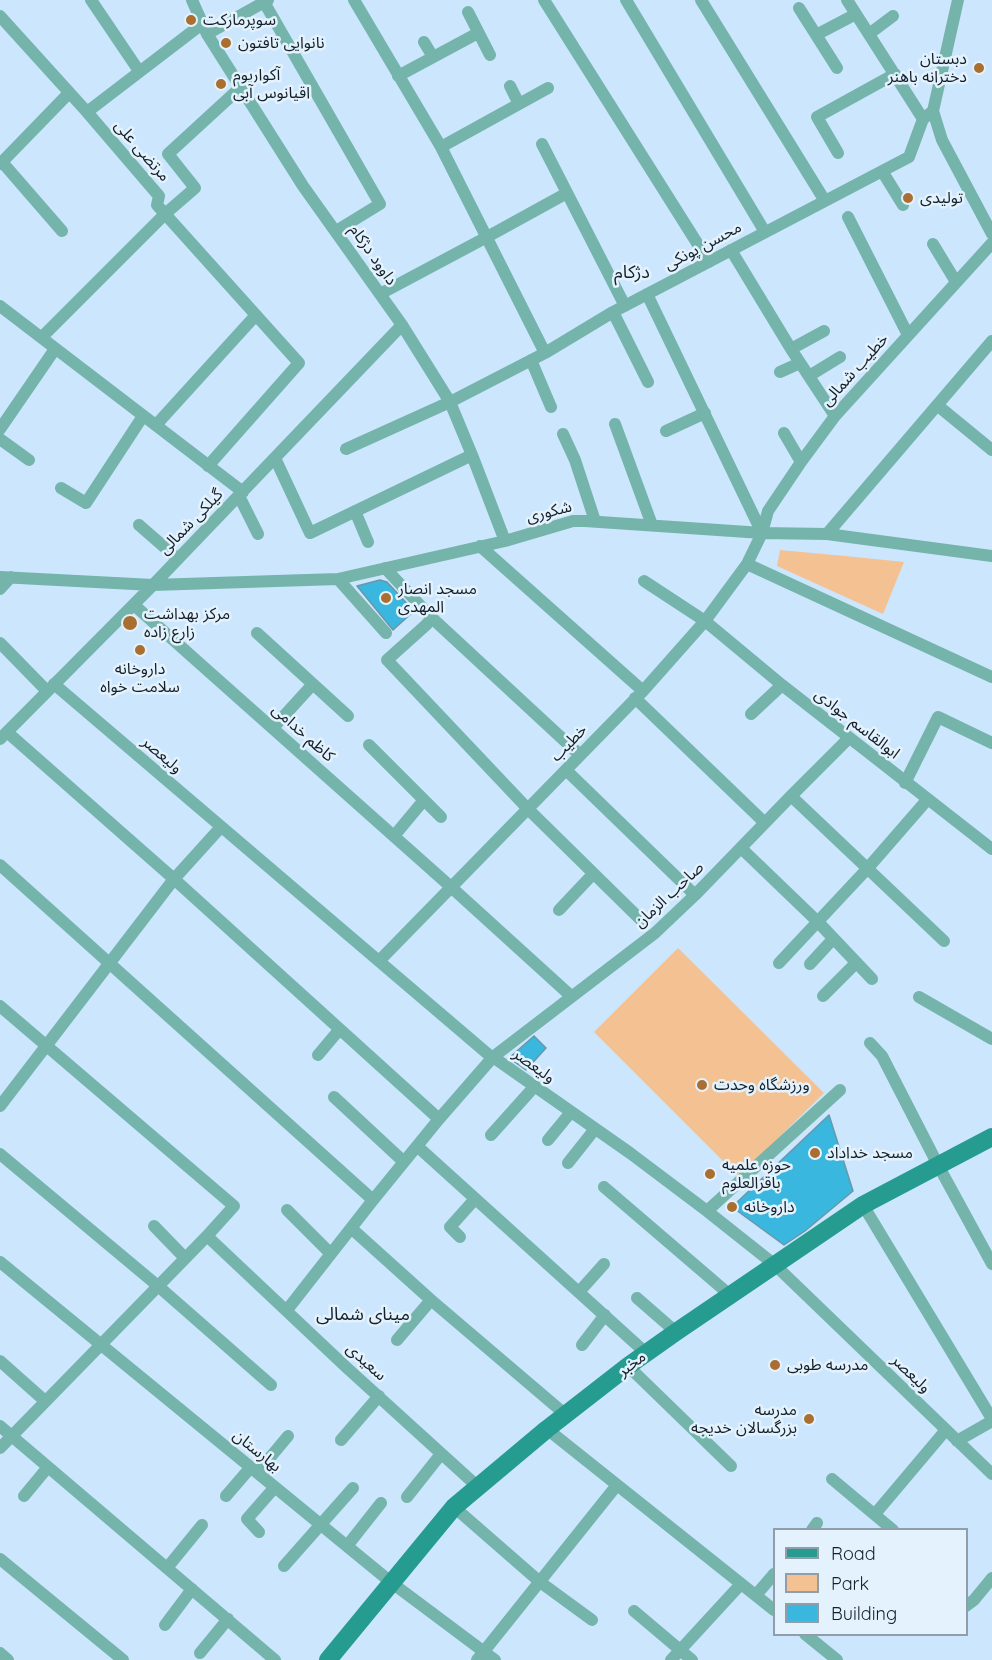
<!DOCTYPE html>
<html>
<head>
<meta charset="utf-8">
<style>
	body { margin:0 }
	#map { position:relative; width:992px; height:1660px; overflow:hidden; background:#cbe6fd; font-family:Quicksand,sans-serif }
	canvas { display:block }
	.legend { position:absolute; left:773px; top:1528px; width:195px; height:108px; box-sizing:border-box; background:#e4f2fd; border:2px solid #909ea9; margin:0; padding:8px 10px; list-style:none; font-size:18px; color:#13202a }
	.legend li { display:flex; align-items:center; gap:12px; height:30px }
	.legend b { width:30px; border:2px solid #909ea9 }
</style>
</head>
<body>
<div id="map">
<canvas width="992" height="1660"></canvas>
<ul class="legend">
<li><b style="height:8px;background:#259c8f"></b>Road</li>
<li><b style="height:16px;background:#f4c193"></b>Park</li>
<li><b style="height:16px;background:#3ab7df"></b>Building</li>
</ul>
</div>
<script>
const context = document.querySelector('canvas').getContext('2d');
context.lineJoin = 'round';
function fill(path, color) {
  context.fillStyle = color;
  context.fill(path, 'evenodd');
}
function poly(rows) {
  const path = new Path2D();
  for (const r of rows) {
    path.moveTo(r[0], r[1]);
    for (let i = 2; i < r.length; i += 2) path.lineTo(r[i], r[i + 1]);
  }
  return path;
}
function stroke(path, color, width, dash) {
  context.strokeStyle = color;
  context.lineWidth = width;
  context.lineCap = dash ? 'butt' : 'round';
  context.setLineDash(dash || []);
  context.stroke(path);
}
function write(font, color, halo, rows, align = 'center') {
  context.font = font + ' Quicksand,"Noto Sans Arabic",sans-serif';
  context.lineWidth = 5;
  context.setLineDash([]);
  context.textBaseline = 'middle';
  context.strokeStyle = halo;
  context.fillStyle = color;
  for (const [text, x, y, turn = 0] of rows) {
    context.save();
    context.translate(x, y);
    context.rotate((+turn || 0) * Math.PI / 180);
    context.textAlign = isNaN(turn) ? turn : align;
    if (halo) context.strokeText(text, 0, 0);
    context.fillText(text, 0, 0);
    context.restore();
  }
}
fill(poly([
	[780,550,845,556,904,562,883,614,777,566],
	[678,948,824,1093,739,1177,594,1032]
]), '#f4c193');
const building = poly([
	[380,580,387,582,414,611,393,630,357,586,380,580],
	[534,1036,546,1048,526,1070,509,1058,534,1036],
	[829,1115,853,1191,805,1231,784,1245,732,1207,829,1115]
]);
fill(building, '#3ab7df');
stroke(building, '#6b96a7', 1.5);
stroke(poly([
	[91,0,139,71],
	[192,0,207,34,303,186,402,325,450,402,472,455,505,541],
	[354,0,441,147,545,353],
	[544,0,709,262],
	[626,0,765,232],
	[701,0,825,201],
	[847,0,923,119],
	[958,0,933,111,942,140,992,234],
	[264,2,380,204,336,231],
	[799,8,837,68],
	[468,12,490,55],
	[0,16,87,112,159,196,157,205,299,363,208,466],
	[207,34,268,0],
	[869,34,893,16],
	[816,35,856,14],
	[424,42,433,57],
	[398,76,478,33],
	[510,86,519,104],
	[87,112,202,24],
	[542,144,625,306],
	[441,147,548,88],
	[838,153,817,117,895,74],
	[2,162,62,231],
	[0,164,69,93],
	[882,171,903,205],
	[848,217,908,335],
	[933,244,956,282],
	[731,250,791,349,835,416],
	[380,294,487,237,567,193],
	[647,294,762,533],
	[0,306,243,492],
	[613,312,648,382],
	[42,337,165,214,195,188,168,154,241,87],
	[791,349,824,331],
	[531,360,551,407],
	[780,372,800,363],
	[809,376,840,357],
	[937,405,992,450],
	[615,424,652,525],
	[156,425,256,315],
	[0,429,55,349],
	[666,431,705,413],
	[784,433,801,462],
	[563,434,575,460,595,521],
	[0,439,29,460],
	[346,449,450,402,545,353,613,312,909,157,923,119,933,111],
	[275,458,310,533,472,455],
	[61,488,86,503,143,416],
	[239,496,258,534],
	[355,511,368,542],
	[139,525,178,559],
	[827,534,992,341],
	[480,546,643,691],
	[747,564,992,677],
	[385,568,432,618,580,755],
	[0,577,153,585,338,579,505,541,573,521,585,521,762,533,827,534,992,556],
	[338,579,386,633],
	[644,581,705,621,782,685,992,849],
	[0,589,11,577],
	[134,605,451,887,571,996],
	[432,618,426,625,387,660,528,809,643,922],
	[257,633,348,716],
	[0,643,47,691],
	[54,684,489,1055,493,1057,630,1153,707,1211,775,1265,992,1474],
	[635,698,765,823],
	[751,714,782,685],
	[273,728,313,684],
	[7,732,174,879,439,1119],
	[0,739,153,585,402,325],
	[369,745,441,817],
	[566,770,695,895],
	[905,783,938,717,992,743],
	[791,796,944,941],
	[394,836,424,800],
	[741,848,818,922,872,979],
	[0,865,373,1200],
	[559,910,593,874],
	[379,961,643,691,705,621,747,564,762,533,768,511,801,462,835,416,992,243],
	[779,963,867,869,927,800],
	[810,964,833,939],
	[823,996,856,963],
	[919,997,992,1039],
	[0,1006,234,1206,207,1236,0,1448],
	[870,1043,882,1056,938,1165,992,1264],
	[318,1055,339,1030],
	[334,1097,404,1162],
	[0,1106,174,879,221,827],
	[491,1135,534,1087],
	[548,1140,571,1112],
	[417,1146,646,1353],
	[0,1154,158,1286,271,1385],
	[568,1163,595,1129],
	[604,1187,730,1295],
	[863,1205,992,1419],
	[287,1210,331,1254],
	[707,1211,840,1090],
	[154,1226,185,1258],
	[351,1228,431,1300,566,1415],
	[207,1236,346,1367,477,1486],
	[460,1237,450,1227,475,1199],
	[0,1262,392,1583,495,1660],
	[579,1292,604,1264],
	[637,1298,676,1332],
	[287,1310,373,1200,439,1119,493,1057,655,933,695,895,791,796,849,738],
	[397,1340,431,1300],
	[582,1345,605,1315],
	[0,1361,45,1401],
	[628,1366,731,1466],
	[0,1426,275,1660],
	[547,1429,774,1610],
	[341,1440,379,1396],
	[957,1441,992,1421],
	[258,1472,288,1436],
	[832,1479,893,1530],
	[24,1496,48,1467],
	[226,1496,251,1467],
	[407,1497,441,1454],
	[454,1507,540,1582,592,1620],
	[875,1514,945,1431],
	[812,1530,817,1523],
	[259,1532,247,1519,275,1487],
	[347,1546,381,1503],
	[0,1559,123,1660],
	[284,1566,353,1488],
	[167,1568,202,1525],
	[756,1595,774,1574],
	[966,1606,974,1600,992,1578],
	[634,1611,692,1660],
	[165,1625,192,1589],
	[805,1634,837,1660],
	[0,1653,8,1660],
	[200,1653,228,1619],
	[477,1660,617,1485],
	[671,1660,741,1584]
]), '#74b4ab', 12);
stroke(poly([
	[328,1660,454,1507,547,1429,628,1366,676,1332,863,1205,992,1137]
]), '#259c8f', 18);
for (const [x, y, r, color] of [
	[191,20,6,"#aa6e30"],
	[226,43,6,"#aa6e30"],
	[979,68,6,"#aa6e30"],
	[221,84,6,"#aa6e30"],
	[908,198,6,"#aa6e30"],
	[386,598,6,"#aa6e30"],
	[130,623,8,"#aa6e30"],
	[140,650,6,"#aa6e30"],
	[702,1085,6,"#aa6e30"],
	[815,1153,6,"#aa6e30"],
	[710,1174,6,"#aa6e30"],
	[732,1207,6,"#aa6e30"],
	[775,1365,6,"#aa6e30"],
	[809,1419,6,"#aa6e30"]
]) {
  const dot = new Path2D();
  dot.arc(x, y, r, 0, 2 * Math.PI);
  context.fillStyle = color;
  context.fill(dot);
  stroke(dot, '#e4f2fd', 2);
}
write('16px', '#13202a', '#e4f2fd', [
	["سوپرمارکت",203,20],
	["نانوایی تافتون",238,43],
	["دبستان",967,59,"right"],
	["دخترانه باهنر",967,77,"right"],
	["آکواریوم",233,75],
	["اقیانوس آبی",233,93],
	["تولیدی",920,198],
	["مسجد انصار",398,589],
	["المهدی",398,607],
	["مرکز بهداشت",144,614],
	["زارع زاده",144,632],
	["داروخانه",140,669,"center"],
	["سلامت خواه",140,687,"center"],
	["ورزشگاه وحدت",714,1085],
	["مسجد خداداد",827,1153],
	["حوزه علمیه",722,1165],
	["باقرالعلوم",722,1183],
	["داروخانه",744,1207],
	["مدرسه طوبی",787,1365],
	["مدرسه",797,1410,"right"],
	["بزرگسالان خدیجه",797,1428,"right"]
], 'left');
write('16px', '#13202a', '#e4f2fd', [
	["مرتضی علی",142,151,49],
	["محسن پونکی",703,246,-28],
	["داوود دژکام",373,255,55],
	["خطیب شمالی",855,370,-48],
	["شکوری",549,512,-14],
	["گيلکی شمالی",191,522,-46],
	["ابوالقاسم جوادی",857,724,38],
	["کاظم خدامی",303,733,42],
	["خطیب",569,743,-46],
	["ولیعصر",162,755,41],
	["صاحب الزمان",669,895,-43],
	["ولیعصر",534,1066,36],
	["سعیدی",366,1362,42],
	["مخبر",632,1364,-37],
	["ولیعصر",911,1374,44],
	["بهارستان",257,1451,39]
]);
write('18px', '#13202a', '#e4f2fd', [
	["دژکام",632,273],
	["مینای شمالی",363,1315]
]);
</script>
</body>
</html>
